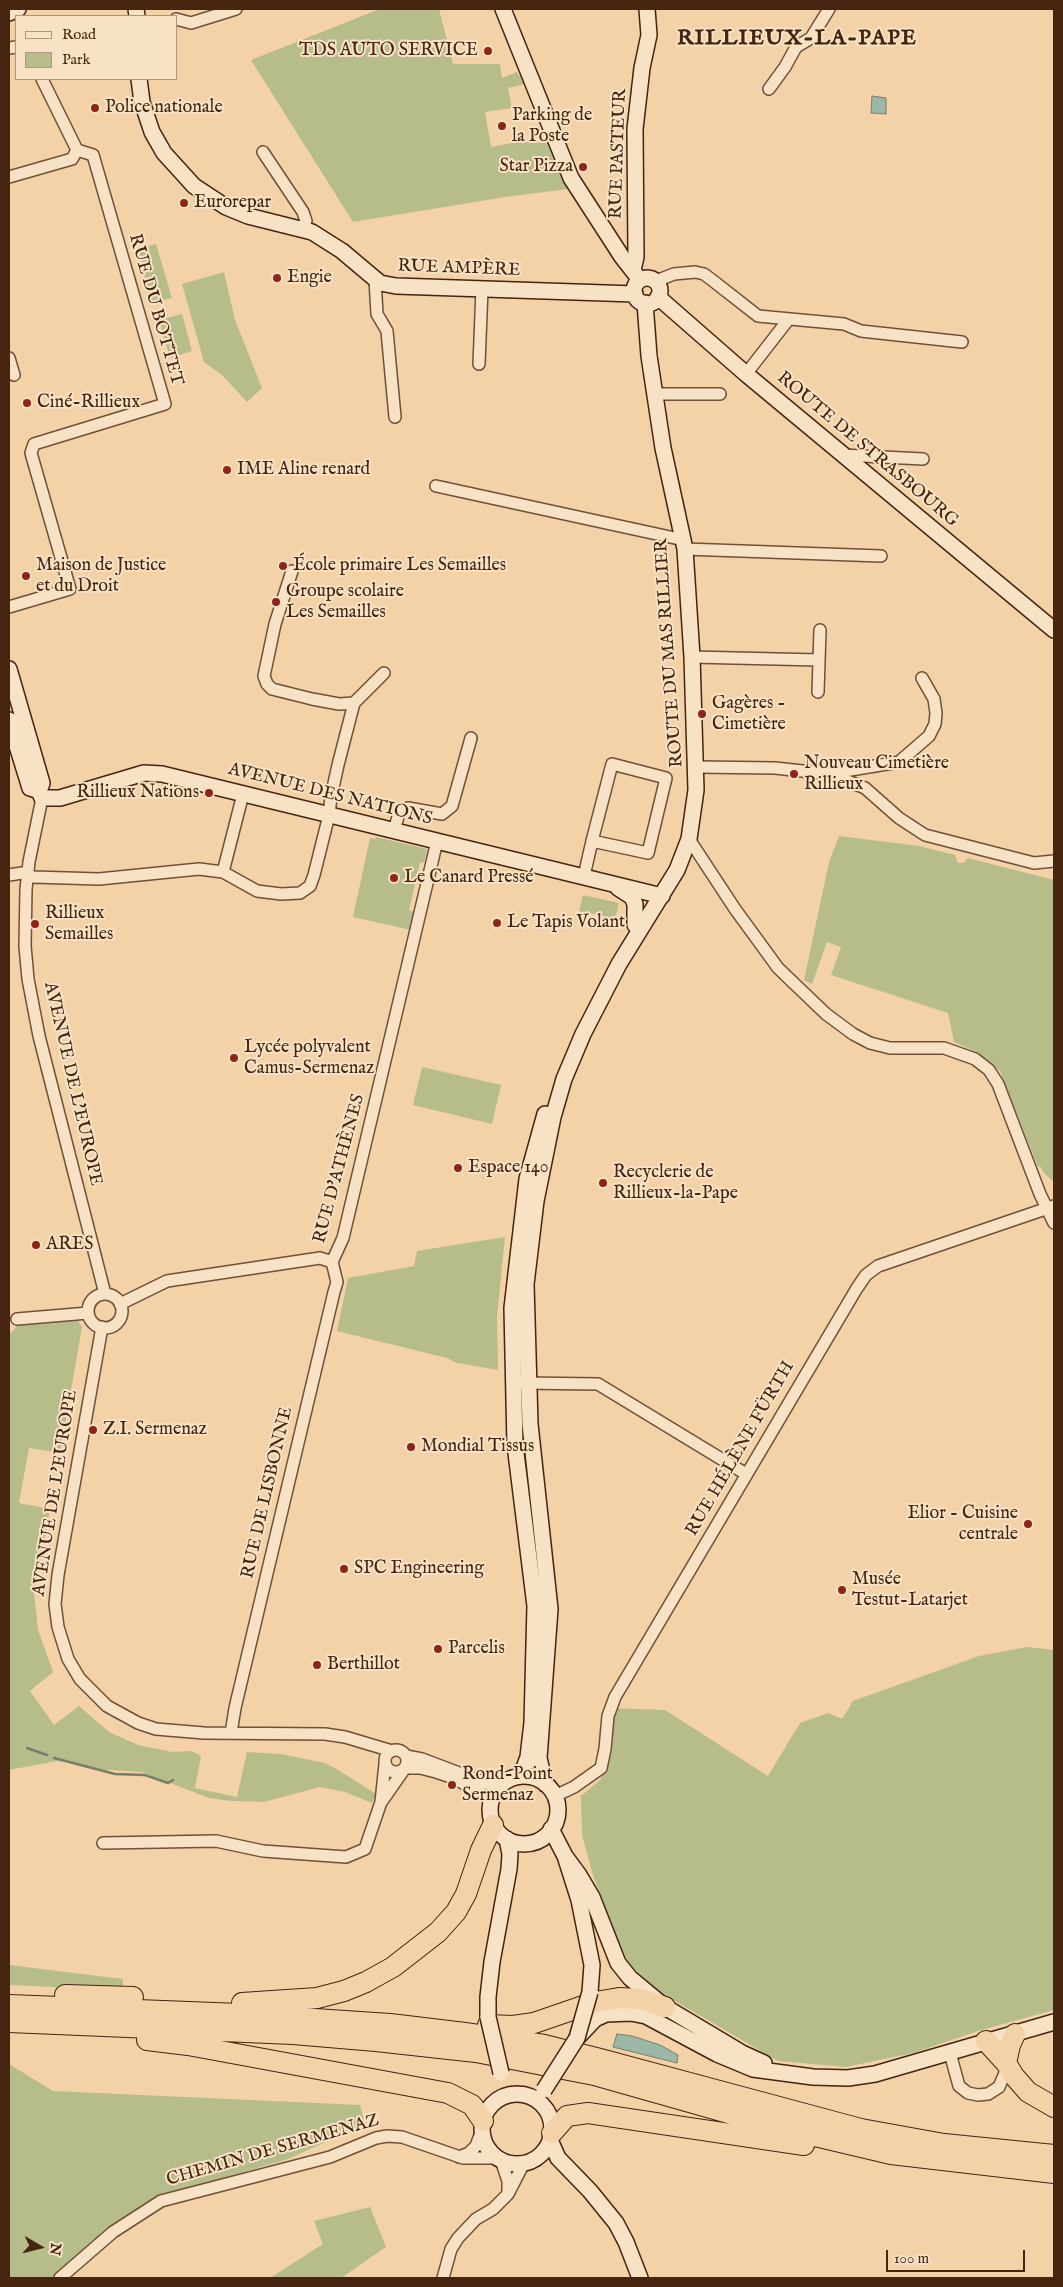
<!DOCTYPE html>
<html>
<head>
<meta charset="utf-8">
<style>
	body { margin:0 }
	#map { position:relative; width:1063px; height:2287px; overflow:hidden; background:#f2d2a6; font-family:"IM FELL English",serif }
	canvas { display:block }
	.frame { position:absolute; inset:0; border:10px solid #452410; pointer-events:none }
	.legend { position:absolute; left:15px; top:15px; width:162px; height:65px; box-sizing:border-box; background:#f7e2c5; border:1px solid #b0967d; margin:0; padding:6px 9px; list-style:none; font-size:15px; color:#452410 }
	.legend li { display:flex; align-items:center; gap:10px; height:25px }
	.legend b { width:25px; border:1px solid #b0967d }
	.north { position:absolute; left:15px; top:2222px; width:50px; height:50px; -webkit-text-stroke:4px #f7e2c5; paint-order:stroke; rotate:98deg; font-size:14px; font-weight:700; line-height:20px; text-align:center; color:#452410 }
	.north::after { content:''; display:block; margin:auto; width:18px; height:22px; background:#452410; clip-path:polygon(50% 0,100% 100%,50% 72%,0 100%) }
	.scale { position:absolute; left:886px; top:2250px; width:139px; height:22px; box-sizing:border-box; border:2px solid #452410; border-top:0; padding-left:6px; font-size:15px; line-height:18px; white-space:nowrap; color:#452410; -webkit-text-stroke:4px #f7e2c5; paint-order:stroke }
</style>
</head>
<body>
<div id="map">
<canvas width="1063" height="2287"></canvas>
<div class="frame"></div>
<ul class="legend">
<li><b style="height:6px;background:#f7e2c5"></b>Road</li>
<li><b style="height:14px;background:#b7bd8a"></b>Park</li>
</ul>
<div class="north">N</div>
<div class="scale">100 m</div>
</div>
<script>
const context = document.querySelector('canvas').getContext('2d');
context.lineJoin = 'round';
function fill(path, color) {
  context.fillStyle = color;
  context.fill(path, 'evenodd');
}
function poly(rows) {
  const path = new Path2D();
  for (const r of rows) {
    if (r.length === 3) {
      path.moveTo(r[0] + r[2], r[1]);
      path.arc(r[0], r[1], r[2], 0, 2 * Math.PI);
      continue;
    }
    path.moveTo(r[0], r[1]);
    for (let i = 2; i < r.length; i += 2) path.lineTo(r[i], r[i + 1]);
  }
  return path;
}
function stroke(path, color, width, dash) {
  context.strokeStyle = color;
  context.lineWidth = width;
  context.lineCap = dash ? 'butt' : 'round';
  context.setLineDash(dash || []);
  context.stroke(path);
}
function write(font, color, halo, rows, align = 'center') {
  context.font = font + ' "IM FELL English",serif';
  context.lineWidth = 4;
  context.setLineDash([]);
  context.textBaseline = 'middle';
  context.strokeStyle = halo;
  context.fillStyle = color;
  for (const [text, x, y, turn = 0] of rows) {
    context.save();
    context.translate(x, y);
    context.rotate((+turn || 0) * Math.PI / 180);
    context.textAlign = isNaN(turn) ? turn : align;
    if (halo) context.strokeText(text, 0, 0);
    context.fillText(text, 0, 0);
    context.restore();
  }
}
fill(poly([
	[380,9,439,9,453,64,500,64,502,78,517,72,519,76,522,75,525,84,508,88,512,108,485,112,491,147,517,142,549,143,568,189,505,197,353,222,251,60],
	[156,244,172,298,150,303,139,249],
	[224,272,235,320,262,388,247,402,223,376,204,362,182,284],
	[182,314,192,351,170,358,159,320],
	[839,836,919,846,955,855,958,863,964,863,968,858,1054,880,1054,1182,1045,1174,1040,1166,1038,1167,1000,1071,974,1051,954,1042,948,1013,831,975,841,947,827,942,812,984,804,980,829,862],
	[376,837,427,849,424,863,420,862,409,910,416,912,411,930,353,917,370,838,375,839],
	[583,895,619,903,615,919,579,911],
	[422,1067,501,1085,492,1124,413,1105],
	[505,1237,497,1317,498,1370,457,1363,447,1358,337,1331,348,1278,414,1266,417,1251],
	[77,1319,82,1327,60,1453,29,1448,19,1503,50,1509,34,1593,38,1630,53,1672,30,1691,54,1725,79,1706,109,1732,138,1745,172,1752,192,1751,201,1756,195,1788,237,1797,247,1752,281,1754,325,1763,340,1771,376,1794,372,1803,345,1792,320,1787,264,1802,232,1801,209,1798,142,1772,96,1769,74,1762,57,1761,9,1770,9,1335,18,1325],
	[1027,1647,1054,1650,1054,2010,978,2031,913,2053,846,2067,778,2061,663,1994,629,1965,613,1928,593,1875,582,1835,581,1796,600,1780,608,1762,610,1708,665,1710,768,1776,800,1723,828,1713,842,1719,853,1701,979,1656],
	[9,1965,123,1979,123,1990,9,1985],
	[9,2064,53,2091,360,2105,365,2124,288,2159,165,2195,133,2211,51,2278,9,2278],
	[370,2207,386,2247,341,2278,270,2278,323,2244,314,2221]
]), '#b7bd8a');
const water = poly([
	[872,96,886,98,886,114,871,113,872,96],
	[617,2034,632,2036,660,2045,678,2055,677,2063,613,2047,617,2034]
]);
fill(water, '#9bb8a6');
stroke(water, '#797d6a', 1);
stroke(poly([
	[27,1748,47,1755],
	[54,1758,115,1774,145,1775,168,1783,173,1780]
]), '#797d6a', 2.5);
const street = poly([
	[176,19,191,23,236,9],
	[9,48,16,47],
	[769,89,785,67,796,47,811,38,829,9],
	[263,152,303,212,306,221,302,229],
	[9,177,72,159,77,150],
	[375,280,377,314,387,331,395,417],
	[656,281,674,274,695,272,704,274,712,280,758,316,844,324,861,331,962,342],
	[9,358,14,375],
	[479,364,482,289],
	[746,374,788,320],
	[654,394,720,394],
	[843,455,923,459],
	[436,486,684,540],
	[685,549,881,556],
	[292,571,275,624,264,676,267,684,272,689,312,699,339,704,354,703],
	[9,607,70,589,31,453,34,444,165,404,93,155,77,150,42,79],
	[692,657,819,660],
	[818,692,820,630],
	[697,767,775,768,830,774,865,788,899,818,925,835,1034,863,1054,861],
	[832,773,899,762,929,736,935,724,936,713,934,699,922,678],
	[42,798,29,862,26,889,25,946,28,979,39,1036,105,1294],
	[394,831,399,813,402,810,408,808,442,814,452,806,471,738],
	[689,839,735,909,778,968,826,1014,853,1034,870,1043,890,1048,944,1048,975,1059,989,1070,998,1084,1040,1194,1054,1223],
	[223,872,243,794],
	[9,875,22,873,33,877,99,879,199,869,223,872,257,891,281,894,300,893,310,886,314,875,329,815,331,797,338,765,354,703,384,673],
	[584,876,592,841,612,764,666,778,648,853,592,841],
	[105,1311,17],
	[120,1304,167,1281,320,1258,332,1262,343,1238,437,841],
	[17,1319,88,1313],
	[102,1327,58,1575,55,1604,58,1627,68,1659,80,1679,107,1706,138,1723,156,1729,204,1733,325,1734,345,1737,392,1751],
	[521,1383,598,1384,746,1474],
	[231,1733,235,1708,334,1292,337,1282,332,1262],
	[396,1761,11],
	[406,1756,422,1759,488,1784,500,1785],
	[406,1768,420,1768,436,1772,454,1778,491,1799],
	[555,1796,574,1787,601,1768,605,1749,608,1716,615,1697,857,1288,866,1275,878,1266,1054,1206],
	[382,1801,403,1771],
	[103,1843,216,1841,263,1851,346,1857,365,1849,381,1802,385,1764],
	[950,2053,959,2086,968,2093,978,2095,988,2094,999,2087,1008,2066],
	[459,2157,469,2153,476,2146,482,2130],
	[501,2160,508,2181,508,2192],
	[60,2278,113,2232,161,2201,330,2157,376,2138,387,2136,402,2137,463,2158,498,2158],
	[443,2278,451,2249,458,2238,476,2219,493,2209,508,2194,524,2163]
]);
const secondary = poly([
	[136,9,137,16],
	[503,9,571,178,622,257,640,280],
	[9,13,18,9],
	[139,79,142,102,152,132,164,153,194,186,226,207,248,216,312,232,342,251,380,283,396,286,635,294],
	[633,270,636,257,635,129,642,68,649,35,647,9],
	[647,291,13],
	[658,297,746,374,1054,630],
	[9,669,42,783,39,791,42,798,60,798,144,773,162,774,662,896],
	[9,720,30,788,39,791],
	[618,888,632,897,635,904,635,925],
	[521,1776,528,1757,532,1723,535,1606,515,1445,512,1308,527,1179,545,1114],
	[524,1810,34],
	[545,1784,539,1758,550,1609,530,1424,526,1284,536,1201,553,1117,564,1079,583,1034,619,964,677,870,689,839,696,790,692,657,685,549,663,448,649,356,645,303],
	[551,1829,565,1856,579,1900,592,1965,590,1992],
	[565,1856,579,1875,592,1897,618,1963,630,1978,665,2007,742,2053,764,2063],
	[488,2017,488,1997,492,1962,509,1869,510,1854,507,1839],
	[577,2038,595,2019,606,2014,631,2013,646,2016,717,2054,753,2069,813,2077,848,2078,875,2074,1054,2022],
	[517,2129,35],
	[550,2140,558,2158,590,2191,616,2223,626,2242,640,2278]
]);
const highway = poly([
	[65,1995,133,1997],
	[242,2003,317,1998,344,1991,366,1982,393,1967,438,1932,456,1912,466,1894,481,1850,493,1825],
	[9,2005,240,2014,390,2024,465,2033,544,2045,600,2059,861,2129,944,2144,1054,2155],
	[9,2022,293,2034,376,2041,476,2052,594,2075,781,2128,891,2154,1054,2173],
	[488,2025,513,2026,534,2023,595,2002,619,1998,640,1999,665,2007],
	[147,2040,188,2045,448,2093,472,2105,483,2121],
	[986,2041,1006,2063,1014,2076,1028,2092,1054,2107],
	[1006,2063,1010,2045,1015,2034],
	[552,2133,567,2116,588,2113,804,2145]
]);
stroke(street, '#705036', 14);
stroke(secondary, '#452410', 18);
stroke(highway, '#452410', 22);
stroke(street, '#f7e2c5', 11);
stroke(secondary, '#f7e2c5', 15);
stroke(highway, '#f2d2a6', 20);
const secondaryBridge = poly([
	[488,2017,501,2073],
	[544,2090,577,2038,590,1992]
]);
stroke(secondaryBridge, '#452410', 18, []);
stroke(secondaryBridge, '#f7e2c5', 15);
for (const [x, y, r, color] of [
	[488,51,5,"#8f2418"],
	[95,108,5,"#8f2418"],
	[502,126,5,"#8f2418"],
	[583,167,5,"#8f2418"],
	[184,203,5,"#8f2418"],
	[277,278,5,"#8f2418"],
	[27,403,5,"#8f2418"],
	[227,470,5,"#8f2418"],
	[283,566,5,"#8f2418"],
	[26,576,5,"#8f2418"],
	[276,602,5,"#8f2418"],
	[702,714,5,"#8f2418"],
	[794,774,5,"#8f2418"],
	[209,793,5,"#8f2418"],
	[394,878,5,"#8f2418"],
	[497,923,5,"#8f2418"],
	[35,924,5,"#8f2418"],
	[234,1058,5,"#8f2418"],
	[458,1168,5,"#8f2418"],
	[603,1183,5,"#8f2418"],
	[36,1245,5,"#8f2418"],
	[93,1430,5,"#8f2418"],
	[411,1447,5,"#8f2418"],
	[1028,1524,5,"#8f2418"],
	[344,1569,5,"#8f2418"],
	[842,1590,5,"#8f2418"],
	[438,1649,5,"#8f2418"],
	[317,1665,5,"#8f2418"],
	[452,1785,5,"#8f2418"]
]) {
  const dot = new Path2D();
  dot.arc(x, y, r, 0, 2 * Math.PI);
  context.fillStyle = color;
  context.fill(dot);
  stroke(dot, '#f7e2c5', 2);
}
write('18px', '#452410', '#f7e2c5', [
	["TDS AUTO SERVICE",478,51,"right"],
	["Police nationale",105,108],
	["Parking de",512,116],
	["la Poste",512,137],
	["Star Pizza",573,167,"right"],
	["Eurorepar",194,203],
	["Engie",287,278],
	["Ciné-Rillieux",37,403],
	["IME Aline renard",237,470],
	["Maison de Justice",36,566],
	["et du Droit",36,587],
	["École primaire Les Semailles",293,566],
	["Groupe scolaire",286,592],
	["Les Semailles",286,613],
	["Gagères -",712,704],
	["Cimetière",712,725],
	["Nouveau Cimetière",804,764],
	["Rillieux",804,785],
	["Rillieux Nations",199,793,"right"],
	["Le Canard Pressé",404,878],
	["Rillieux",45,914],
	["Semailles",45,935],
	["Le Tapis Volant",507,923],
	["Lycée polyvalent",244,1048],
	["Camus-Sermenaz",244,1069],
	["Espace 140",468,1168],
	["Recyclerie de",613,1173],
	["Rillieux-la-Pape",613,1194],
	["ARES",46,1245],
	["Z.I. Sermenaz",103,1430],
	["Mondial Tissus",421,1447],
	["Elior - Cuisine",1018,1514,"right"],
	["centrale",1018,1535,"right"],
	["SPC Engineering",354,1569],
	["Musée",852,1580],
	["Testut-Latarjet",852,1601],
	["Parcelis",448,1649],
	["Berthillot",327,1665],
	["Rond-Point",462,1775],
	["Sermenaz",462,1796]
], 'left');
write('18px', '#452410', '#f7e2c5', [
	["RUE PASTEUR",619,154,-88],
	["RUE AMPÈRE",459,269,2],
	["RUE DU BOTTET",155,310,74],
	["ROUTE DE STRASBOURG",867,450,40],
	["ROUTE DU MAS RILLIER",670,653,-94],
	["AVENUE DES NATIONS",330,795,14],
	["AVENUE DE L'EUROPE",72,1084,77],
	["RUE D'ATHÈNES",340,1169,-75],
	["RUE HÉLÈNE FÜRTH",741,1449,-60],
	["AVENUE DE L'EUROPE",56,1493,-81],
	["RUE DE LISBONNE",268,1493,-77],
	["CHEMIN DE SERMENAZ",273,2151,-16]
]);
context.letterSpacing = '1px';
write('bold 22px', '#452410', '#f7e2c5', [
	["RILLIEUX-LA-PAPE",797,39]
]);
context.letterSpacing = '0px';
</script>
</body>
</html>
